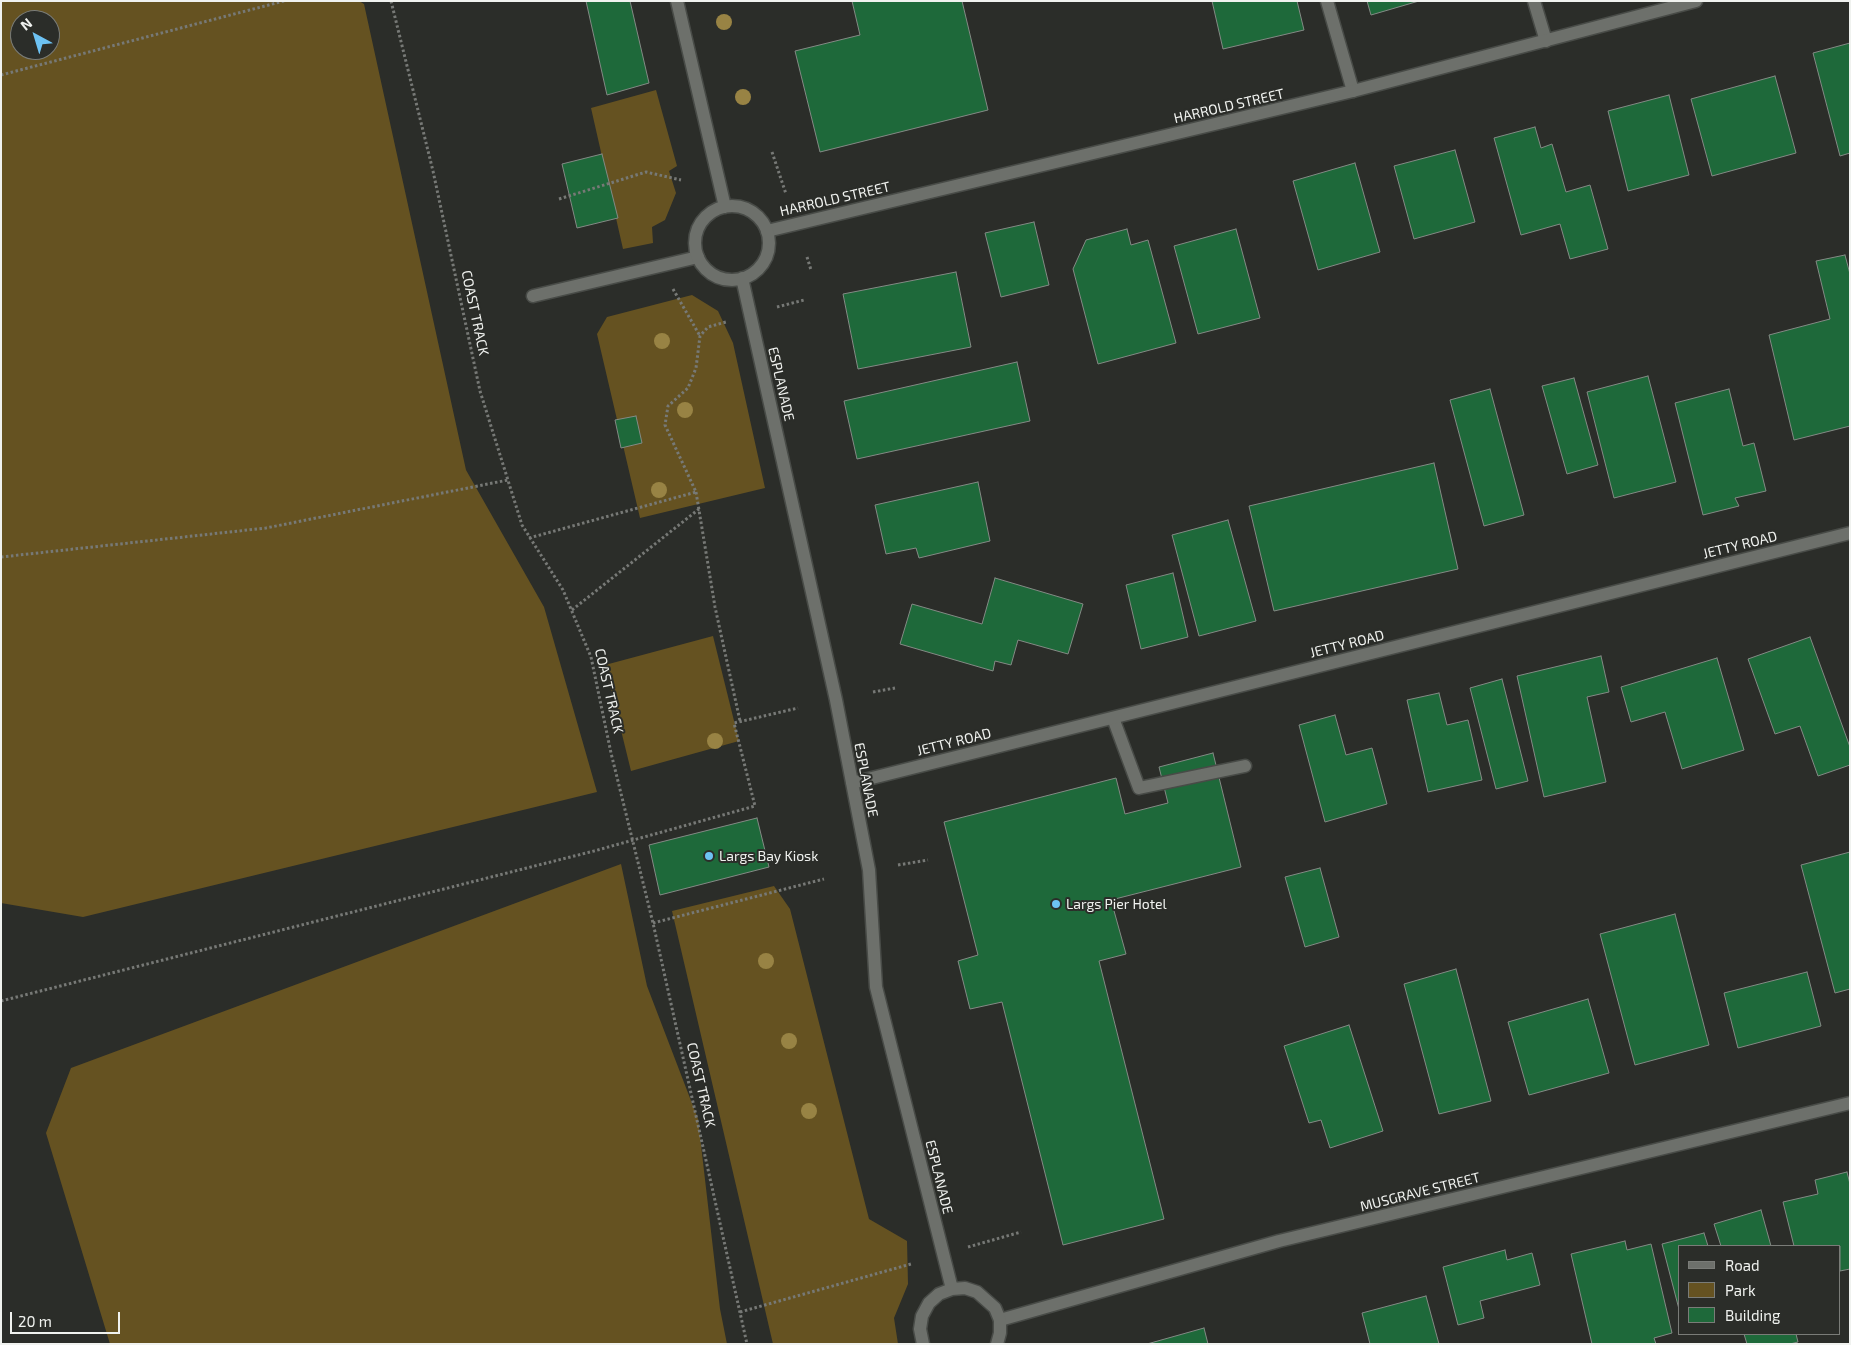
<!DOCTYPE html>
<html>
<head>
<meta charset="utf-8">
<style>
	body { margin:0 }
	#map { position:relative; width:1851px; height:1345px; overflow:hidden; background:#2b2d29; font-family:"Exo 2",sans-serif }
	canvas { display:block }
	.frame { position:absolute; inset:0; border:2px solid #f0f2ef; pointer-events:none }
	.legend { position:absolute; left:1678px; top:1245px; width:162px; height:90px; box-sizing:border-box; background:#2b2d29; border:1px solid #7a7c78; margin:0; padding:6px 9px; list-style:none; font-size:15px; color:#f0f2ef }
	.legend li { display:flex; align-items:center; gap:10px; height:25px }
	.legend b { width:25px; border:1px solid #7a7c78 }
	.north { position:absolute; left:10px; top:10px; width:50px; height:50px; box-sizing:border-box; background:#2b2d29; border:1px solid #7a7c78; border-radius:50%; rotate:321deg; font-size:14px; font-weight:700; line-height:20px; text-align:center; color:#f0f2ef }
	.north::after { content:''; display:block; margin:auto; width:18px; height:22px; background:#6dc2f3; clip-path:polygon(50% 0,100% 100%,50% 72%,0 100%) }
	.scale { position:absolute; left:10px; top:1312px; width:110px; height:22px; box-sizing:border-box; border:2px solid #f0f2ef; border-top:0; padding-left:6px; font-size:15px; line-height:18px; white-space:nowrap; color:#f0f2ef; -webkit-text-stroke:4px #2b2d29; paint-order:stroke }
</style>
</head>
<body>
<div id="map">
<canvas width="1851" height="1345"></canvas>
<div class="frame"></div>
<ul class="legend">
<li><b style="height:6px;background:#6d706b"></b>Road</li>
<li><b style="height:14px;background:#655221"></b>Park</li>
<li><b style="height:14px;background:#1e693a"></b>Building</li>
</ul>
<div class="north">N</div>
<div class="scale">20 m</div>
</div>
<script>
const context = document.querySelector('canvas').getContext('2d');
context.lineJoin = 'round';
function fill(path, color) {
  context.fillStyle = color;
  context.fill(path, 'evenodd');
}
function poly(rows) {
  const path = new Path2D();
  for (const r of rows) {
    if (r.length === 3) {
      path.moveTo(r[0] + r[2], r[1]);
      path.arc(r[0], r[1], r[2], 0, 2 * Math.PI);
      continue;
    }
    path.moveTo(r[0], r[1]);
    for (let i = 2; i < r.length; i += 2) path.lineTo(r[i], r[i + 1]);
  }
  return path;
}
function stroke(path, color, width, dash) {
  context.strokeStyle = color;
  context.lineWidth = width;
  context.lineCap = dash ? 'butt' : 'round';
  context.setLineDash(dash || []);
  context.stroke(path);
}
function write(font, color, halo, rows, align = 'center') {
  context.font = font + ' "Exo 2",sans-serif';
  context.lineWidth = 4;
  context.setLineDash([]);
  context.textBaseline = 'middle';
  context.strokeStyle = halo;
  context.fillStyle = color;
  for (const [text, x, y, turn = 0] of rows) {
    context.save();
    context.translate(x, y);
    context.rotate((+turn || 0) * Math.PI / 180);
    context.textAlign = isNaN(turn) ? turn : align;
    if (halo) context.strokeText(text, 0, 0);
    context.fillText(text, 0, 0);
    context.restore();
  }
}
fill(poly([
	[1,1,359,1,364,4,466,470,544,607,597,792,83,917,1,903],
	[20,20,50,20,50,50,20,50],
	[656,90,677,166,669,171,676,193,665,220,652,227,653,243,623,249,591,108],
	[692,295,718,311,733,343,765,488,640,518,597,334,607,317],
	[713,636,739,741,631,771,605,665],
	[621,864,647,986,698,1119,720,1309,727,1344,110,1344,46,1133,71,1068],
	[774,886,790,909,869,1219,907,1241,908,1284,894,1318,898,1344,773,1344,672,911]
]), '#655221');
const building = poly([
	[586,1,630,1,649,83,607,95,586,1],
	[852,1,962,1,988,110,820,152,795,51,860,35,852,1],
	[1212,1,1297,1,1304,30,1223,49,1212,1],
	[1367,1,1419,1,1371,15,1367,1],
	[1850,43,1850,153,1840,156,1813,53,1850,43],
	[1775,76,1796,153,1712,176,1691,99,1775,76],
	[1669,95,1689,175,1628,191,1608,111,1669,95],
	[1535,127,1541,148,1552,144,1566,192,1590,185,1608,249,1570,259,1560,224,1521,235,1494,138,1535,127],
	[1455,150,1475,222,1414,239,1394,166,1455,150],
	[602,154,618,218,577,228,562,164,602,154],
	[1355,163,1380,252,1318,270,1293,181,1355,163],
	[1034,222,1049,285,1001,297,985,233,1034,222],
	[1127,229,1131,245,1148,240,1176,343,1098,364,1073,269,1086,240,1127,229],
	[1236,229,1260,318,1198,334,1174,246,1236,229],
	[1845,255,1850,274,1850,426,1794,440,1769,335,1830,319,1816,261,1845,255],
	[956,272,971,347,858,369,843,294,956,272],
	[1017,362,1030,421,857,459,844,401,1017,362],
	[1648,376,1676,482,1614,498,1587,392,1648,376],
	[1574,378,1598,465,1567,474,1542,386,1574,378],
	[1490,389,1524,515,1484,526,1450,400,1490,389],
	[1729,389,1743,446,1754,443,1766,491,1735,498,1739,506,1703,515,1675,403,1729,389],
	[636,416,642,443,621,448,615,420,636,416],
	[1434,463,1458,569,1274,611,1249,506,1434,463],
	[978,482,990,541,919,558,916,548,886,554,875,505,978,482],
	[1228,520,1256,621,1199,636,1172,535,1228,520],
	[1173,573,1188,637,1141,649,1126,585,1173,573],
	[995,578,1083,604,1068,654,1018,640,1011,665,995,661,993,671,900,644,912,604,982,624,995,578],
	[1810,637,1850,747,1850,765,1818,776,1800,726,1775,734,1748,659,1810,637],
	[1601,656,1609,692,1587,697,1606,782,1544,797,1517,676,1601,656],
	[1717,658,1744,750,1682,769,1665,712,1631,722,1621,687,1717,658],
	[1502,679,1528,781,1496,789,1470,688,1502,679],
	[1439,693,1447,725,1468,720,1482,780,1428,792,1407,700,1439,693],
	[1335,715,1346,755,1372,748,1387,804,1325,822,1299,725,1335,715],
	[1213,753,1241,867,1111,900,1126,954,1099,961,1164,1219,1063,1245,1002,1002,970,1009,958,961,978,955,944,822,1116,778,1125,814,1168,803,1159,767,1213,753],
	[757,818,769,867,660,895,649,845,757,818],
	[1850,852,1850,989,1835,993,1801,865,1850,852],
	[1320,868,1339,937,1305,947,1285,877,1320,868],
	[1675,914,1709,1045,1635,1065,1600,934,1675,914],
	[1456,969,1491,1101,1439,1114,1404,984,1456,969],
	[1807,972,1821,1026,1738,1048,1724,993,1807,972],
	[1588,999,1609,1073,1529,1095,1508,1022,1588,999],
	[1349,1025,1383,1131,1330,1148,1321,1120,1309,1123,1284,1046,1349,1025],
	[1847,1172,1850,1184,1850,1269,1840,1271,1840,1246,1794,1246,1783,1202,1818,1194,1815,1180,1847,1172],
	[1761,1210,1771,1246,1721,1246,1714,1224,1761,1210],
	[1704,1233,1708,1246,1680,1246,1680,1313,1662,1244,1704,1233],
	[1625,1241,1627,1250,1651,1244,1672,1333,1654,1338,1656,1344,1592,1344,1571,1254,1625,1241],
	[1505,1250,1507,1260,1532,1253,1540,1285,1480,1301,1484,1318,1458,1325,1443,1267,1505,1250],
	[1426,1296,1439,1344,1370,1344,1362,1313,1426,1296],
	[1204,1328,1208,1344,1147,1344,1204,1328],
	[1744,1334,1796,1334,1798,1342,1790,1344,1747,1344,1744,1334]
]);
fill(building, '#1e693a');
stroke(building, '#848a85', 1);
const service = poly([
	[1327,1,1353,91],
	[1534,1,1546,41],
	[533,296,698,257],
	[1113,718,1139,788,1245,766]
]);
const minor = poly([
	[767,231,1353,91,1696,1],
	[1000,1320,1279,1241,1850,1103]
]);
const tertiary = poly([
	[677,1,725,207],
	[732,243,37],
	[742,278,836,700,869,870,876,987,952,1289],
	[852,783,1850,533],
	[923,1344,920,1329,922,1316,929,1303,939,1294,952,1289,965,1288,977,1292,995,1308,1000,1320,1000,1333,997,1344]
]);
stroke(service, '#484b47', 15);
stroke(minor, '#484b47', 15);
stroke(tertiary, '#484b47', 15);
stroke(poly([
	[391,1,433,171,480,391,522,525,563,590,591,657,611,753,653,923,747,1344],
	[1,75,284,1],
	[772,152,786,194],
	[559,199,646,172,681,180],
	[807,257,811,270],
	[673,289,700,336],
	[777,307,804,300],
	[696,492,715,607,740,721],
	[529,538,696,492,665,425,668,406,688,388,696,368,700,336,708,327,726,322],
	[1,557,266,528,508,480],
	[572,610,699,509],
	[873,692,895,688],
	[898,865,928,860],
	[653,923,824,879],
	[1,1001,594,851,755,806,734,723,798,708],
	[968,1247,1021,1232],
	[740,1312,911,1264]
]), '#777976', 3, [2.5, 2.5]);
stroke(service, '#6d706b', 12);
stroke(minor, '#6d706b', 12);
stroke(tertiary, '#6d706b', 12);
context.fillStyle = '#988344';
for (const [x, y] of [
	[724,22],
	[743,97],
	[662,341],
	[685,410],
	[659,490],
	[715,741],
	[766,961],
	[789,1041],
	[809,1111]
]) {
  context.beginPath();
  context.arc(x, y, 8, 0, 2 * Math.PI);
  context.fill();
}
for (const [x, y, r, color] of [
	[709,856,5,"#6dc2f3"],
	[1056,904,5,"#6dc2f3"]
]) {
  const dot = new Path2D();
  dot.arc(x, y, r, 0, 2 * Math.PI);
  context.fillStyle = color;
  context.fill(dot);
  stroke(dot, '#2b2d29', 2);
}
write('14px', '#f0f2ef', '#2b2d29', [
	["HARROLD STREET",1229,106,-13],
	["HARROLD STREET",835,199,-13],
	["COAST TRACK",475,313,78],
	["ESPLANADE",781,384,77],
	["JETTY ROAD",1740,545,-14],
	["JETTY ROAD",1347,644,-14],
	["COAST TRACK",609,691,77],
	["JETTY ROAD",954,742,-14],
	["ESPLANADE",866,780,79],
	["COAST TRACK",701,1085,77],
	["ESPLANADE",939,1177,76],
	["MUSGRAVE STREET",1420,1192,-14]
]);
write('14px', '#f0f2ef', '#2b2d29', [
	["Largs Bay Kiosk",719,856],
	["Largs Pier Hotel",1066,904]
], 'left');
</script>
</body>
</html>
